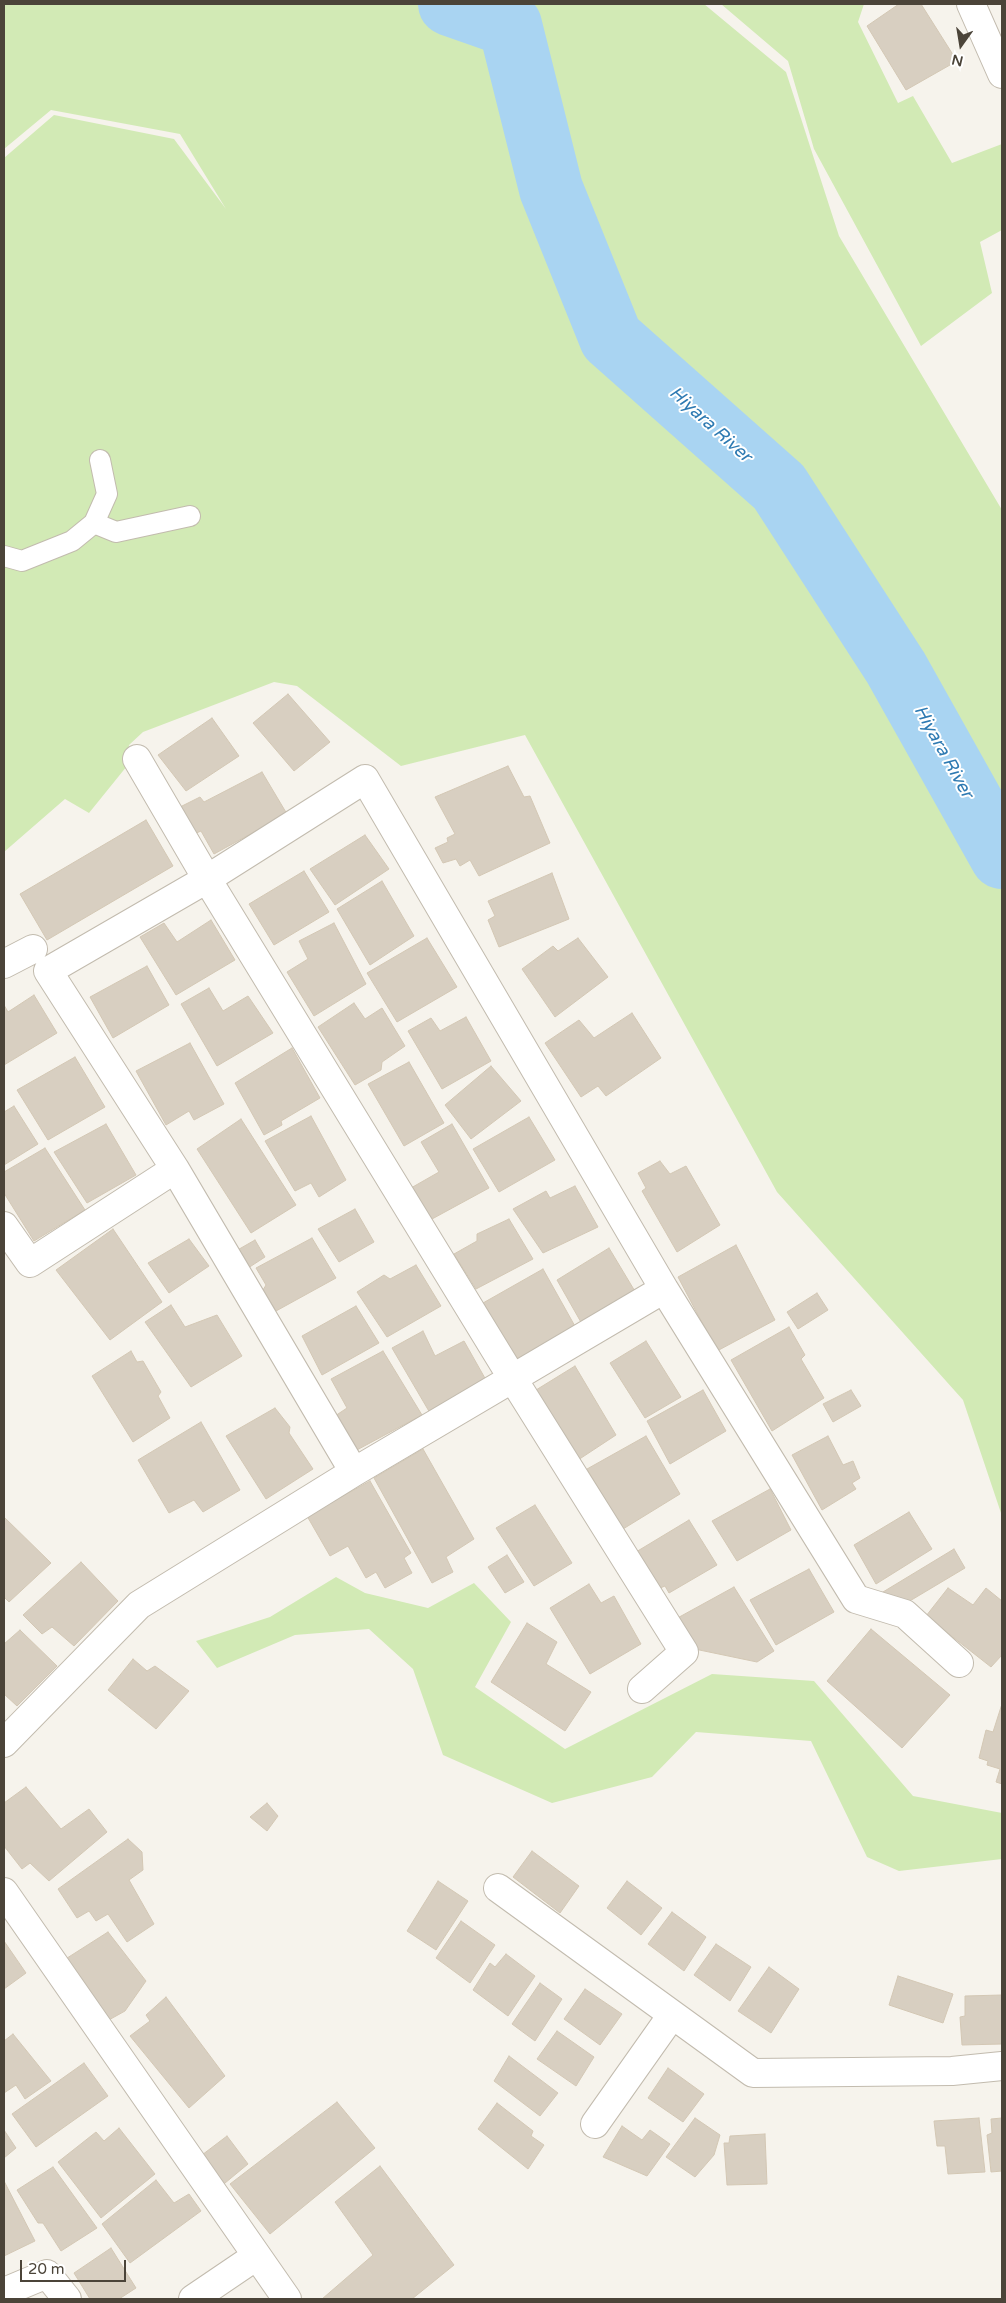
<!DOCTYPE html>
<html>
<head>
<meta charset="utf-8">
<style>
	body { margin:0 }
	#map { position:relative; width:1006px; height:2303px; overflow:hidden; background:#f6f3ec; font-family:"Varela Round",sans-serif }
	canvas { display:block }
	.frame { position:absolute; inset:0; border:5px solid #4b4439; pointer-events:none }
	.north { position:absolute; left:936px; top:20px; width:50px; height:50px; -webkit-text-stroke:4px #fff; paint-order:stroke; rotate:193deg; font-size:14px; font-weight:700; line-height:20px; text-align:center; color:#4b4439 }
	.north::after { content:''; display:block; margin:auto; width:18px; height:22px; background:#4b4439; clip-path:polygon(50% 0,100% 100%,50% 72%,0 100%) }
	.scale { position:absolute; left:20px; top:2260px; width:106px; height:22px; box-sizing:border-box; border:2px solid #4b4439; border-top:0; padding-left:6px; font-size:15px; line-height:18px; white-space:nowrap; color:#4b4439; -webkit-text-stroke:4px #fff; paint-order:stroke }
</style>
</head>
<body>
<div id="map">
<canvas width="1006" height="2303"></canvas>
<div class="frame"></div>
<div class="north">N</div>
<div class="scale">20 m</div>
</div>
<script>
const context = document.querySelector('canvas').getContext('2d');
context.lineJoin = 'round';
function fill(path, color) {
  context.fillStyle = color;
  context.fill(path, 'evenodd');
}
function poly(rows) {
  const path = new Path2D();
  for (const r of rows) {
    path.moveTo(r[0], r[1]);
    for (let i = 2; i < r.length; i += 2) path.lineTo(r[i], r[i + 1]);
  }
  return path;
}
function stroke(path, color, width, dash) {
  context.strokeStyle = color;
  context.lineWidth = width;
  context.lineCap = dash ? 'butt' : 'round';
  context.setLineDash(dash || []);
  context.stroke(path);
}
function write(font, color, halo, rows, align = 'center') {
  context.font = font + ' "Varela Round",sans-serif';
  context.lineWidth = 4;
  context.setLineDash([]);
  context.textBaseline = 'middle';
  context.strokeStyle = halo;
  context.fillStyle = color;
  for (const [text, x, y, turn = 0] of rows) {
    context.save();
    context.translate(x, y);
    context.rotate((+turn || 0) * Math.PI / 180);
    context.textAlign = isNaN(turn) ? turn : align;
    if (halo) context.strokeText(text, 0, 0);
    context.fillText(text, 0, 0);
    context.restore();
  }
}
fill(poly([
	[4,4,704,4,786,72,839,236,1002,510,1002,1516,963,1400,777,1192,525,735,401,766,297,686,274,682,143,732,129,745,127,766,89,813,65,799,4,852,4,158,54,115,174,139,226,209,180,134,51,110,4,149],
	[721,4,864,4,858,22,898,103,913,96,952,163,1002,144,1002,230,980,242,992,293,921,346,814,149,788,61],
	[336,1577,365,1593,428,1608,474,1583,511,1622,475,1687,565,1749,712,1674,814,1681,913,1796,1002,1813,1002,1859,899,1871,867,1857,811,1741,696,1732,652,1777,552,1803,443,1755,413,1669,369,1629,295,1635,217,1668,196,1641,270,1617]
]), '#d2eab5');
stroke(poly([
	[450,4,510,25,551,189,611,338,779,487,896,668,1002,857]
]), '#a9d4f2', 64);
const building = poly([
	[899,4,921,4,957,61,906,90,867,26,899,4],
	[288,694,330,742,294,771,253,723,288,694],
	[212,718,239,756,186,791,158,755,212,718],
	[508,766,524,797,530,796,550,843,479,876,470,860,460,866,456,859,443,863,435,848,448,842,447,838,455,834,435,797,508,766],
	[262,772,287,814,214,854,201,831,194,834,178,808,200,797,204,802,262,772],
	[146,820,173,866,47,940,20,894,146,820],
	[365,835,389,869,335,905,310,869,365,835],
	[304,871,329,912,274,945,249,904,304,871],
	[552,873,569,919,499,947,488,920,495,916,488,901,552,873],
	[382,881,414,936,370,965,337,909,382,881],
	[211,920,235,960,176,995,140,937,164,923,177,942,211,920],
	[334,923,366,984,314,1016,287,972,308,959,299,941,334,923],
	[427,938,457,987,397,1022,367,973,427,938],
	[578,938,608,977,555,1017,522,969,553,946,558,951,578,938],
	[147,966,169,1005,113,1038,90,997,147,966],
	[209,988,223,1011,248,996,273,1033,217,1066,181,1004,209,988],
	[34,995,57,1033,4,1065,4,1005,8,1012,34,995],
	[354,1003,365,1019,382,1008,405,1046,382,1062,381,1070,355,1085,318,1027,354,1003],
	[632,1013,661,1058,606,1096,598,1086,581,1097,545,1043,579,1020,594,1038,632,1013],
	[466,1017,491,1061,442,1089,408,1031,431,1018,440,1031,466,1017],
	[190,1043,224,1104,194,1120,189,1111,166,1125,136,1071,190,1043],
	[292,1048,320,1098,281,1121,282,1125,264,1135,235,1083,292,1048],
	[75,1057,105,1107,48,1140,17,1090,75,1057],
	[409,1062,444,1123,404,1146,368,1084,409,1062],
	[491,1066,521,1101,471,1139,445,1105,491,1066],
	[14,1106,38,1144,4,1165,4,1112,14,1106],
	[311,1116,346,1180,319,1197,311,1183,295,1191,265,1141,311,1116],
	[529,1117,555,1160,499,1192,473,1149,529,1117],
	[241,1119,296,1205,251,1233,197,1149,241,1119],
	[106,1124,136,1175,87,1203,54,1152,106,1124],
	[452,1124,489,1188,432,1219,411,1188,439,1172,421,1142,452,1124],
	[45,1148,85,1210,34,1241,4,1193,4,1172,45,1148],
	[660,1161,670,1174,686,1166,720,1225,677,1252,642,1191,646,1188,638,1173,660,1161],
	[575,1186,598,1227,543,1253,513,1209,546,1191,550,1198,575,1186],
	[355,1209,374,1242,339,1262,318,1229,355,1209],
	[509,1219,533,1259,476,1289,454,1254,477,1241,477,1234,509,1219],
	[113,1229,162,1302,110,1340,56,1270,113,1229],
	[312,1238,336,1278,276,1311,263,1290,266,1285,256,1268,312,1238],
	[189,1239,209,1266,169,1293,148,1263,189,1239],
	[255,1240,265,1257,245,1270,234,1252,255,1240],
	[736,1245,775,1320,717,1351,678,1277,736,1245],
	[609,1248,636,1293,582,1324,557,1280,609,1248],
	[416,1265,441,1306,387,1337,357,1292,384,1275,390,1279,416,1265],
	[543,1269,576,1328,517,1363,483,1303,543,1269],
	[817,1293,828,1310,798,1329,787,1312,817,1293],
	[171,1305,185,1327,217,1315,242,1356,191,1387,145,1322,171,1305],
	[356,1306,379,1343,322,1375,302,1336,356,1306],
	[789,1327,805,1355,801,1359,824,1398,772,1431,731,1360,789,1327],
	[423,1331,435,1356,464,1341,486,1380,430,1413,392,1348,423,1331],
	[646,1341,681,1397,645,1418,610,1363,646,1341],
	[131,1351,137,1362,143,1361,161,1392,158,1396,170,1418,133,1442,92,1376,131,1351],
	[383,1351,422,1415,355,1451,332,1418,347,1408,331,1379,383,1351],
	[575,1366,616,1435,578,1460,536,1390,575,1366],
	[703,1390,726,1431,670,1464,647,1421,703,1390],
	[851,1390,861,1406,833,1422,823,1404,851,1390],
	[275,1408,290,1427,289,1433,313,1469,266,1499,226,1436,275,1408],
	[201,1422,240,1490,203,1512,194,1500,169,1513,138,1460,201,1422],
	[646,1436,680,1494,623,1529,587,1469,646,1436],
	[828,1436,843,1465,853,1461,860,1478,852,1483,856,1489,822,1510,792,1455,828,1436],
	[423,1449,474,1539,446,1557,453,1572,432,1583,374,1478,423,1449],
	[370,1481,411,1553,404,1558,412,1573,385,1588,376,1572,366,1578,348,1546,330,1556,307,1516,370,1481],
	[770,1489,791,1530,737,1561,712,1521,770,1489],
	[535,1505,572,1563,534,1586,496,1528,535,1505],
	[909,1512,932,1549,876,1584,854,1545,909,1512],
	[4,1517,51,1563,9,1602,4,1597,4,1517],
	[689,1520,717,1565,669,1593,665,1586,653,1591,631,1555,689,1520],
	[954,1549,965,1568,898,1608,878,1595,954,1549],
	[507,1555,524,1582,505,1593,488,1567,507,1555],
	[81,1562,118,1601,74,1646,52,1627,42,1634,23,1615,81,1562],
	[809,1569,834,1612,776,1645,750,1600,809,1569],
	[589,1584,601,1603,614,1596,641,1644,590,1674,550,1608,589,1584],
	[734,1587,774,1651,757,1662,685,1647,672,1621,734,1587],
	[948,1588,973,1605,986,1588,1002,1601,1002,1655,991,1667,926,1616,948,1588],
	[527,1623,557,1642,546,1664,591,1692,565,1731,491,1682,527,1623],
	[871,1629,950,1695,902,1748,827,1681,871,1629],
	[20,1630,57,1666,17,1706,4,1694,4,1644,20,1630],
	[133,1659,147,1671,155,1666,189,1691,156,1729,108,1690,133,1659],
	[1001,1707,1002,1708,1002,1784,996,1782,1000,1769,987,1765,988,1761,979,1758,986,1730,993,1732,1001,1707],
	[26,1787,61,1829,89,1809,107,1832,49,1881,30,1863,22,1869,4,1846,4,1803,26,1787],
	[267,1803,278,1816,267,1831,250,1817,267,1803],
	[128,1839,142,1852,143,1870,129,1880,154,1924,127,1942,108,1914,96,1921,89,1911,77,1918,58,1889,128,1839],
	[532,1851,579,1886,560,1913,513,1877,532,1851],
	[438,1881,468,1901,436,1950,407,1931,438,1881],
	[627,1881,662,1908,641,1935,607,1908,627,1881],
	[672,1912,706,1937,684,1971,648,1944,672,1912],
	[461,1921,495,1945,470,1983,436,1958,461,1921],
	[108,1932,146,1981,125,2011,107,2021,64,1960,108,1932],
	[4,1941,26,1973,4,1989,4,1941],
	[716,1944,751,1967,730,2001,694,1975,716,1944],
	[506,1954,535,1976,508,2016,473,1990,490,1963,495,1967,506,1954],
	[769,1967,799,1989,771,2033,738,2011,769,1967],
	[898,1976,953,1994,943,2023,889,2005,898,1976],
	[540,1983,562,1999,535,2041,512,2024,540,1983],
	[585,1989,622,2014,600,2045,564,2019,585,1989],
	[1002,1995,1002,2044,962,2045,960,2017,965,2016,965,1996,1002,1995],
	[166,1997,225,2076,189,2108,130,2036,150,2021,146,2015,166,1997],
	[557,2031,594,2057,576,2086,537,2059,557,2031],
	[13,2034,51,2081,25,2099,16,2085,4,2093,4,2041,13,2034],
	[509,2056,558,2093,540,2116,494,2081,509,2056],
	[84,2063,108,2096,36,2147,12,2114,84,2063],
	[668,2068,704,2094,683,2122,648,2098,668,2068],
	[337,2102,375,2148,270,2234,230,2184,337,2102],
	[497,2103,533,2131,531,2136,544,2145,528,2169,478,2129,497,2103],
	[695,2118,720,2135,714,2155,695,2177,666,2157,695,2118],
	[979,2118,985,2172,948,2174,945,2146,937,2146,934,2121,979,2118],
	[1002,2118,1002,2171,991,2172,987,2135,992,2133,991,2119,1002,2118],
	[622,2126,642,2140,650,2130,670,2144,647,2176,603,2157,622,2126],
	[119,2128,155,2174,101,2218,58,2162,96,2132,104,2141,119,2128],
	[4,2130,16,2148,4,2158,4,2130],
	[765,2134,767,2184,727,2185,724,2143,729,2143,730,2136,765,2134],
	[227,2136,248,2164,219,2188,198,2158,227,2136],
	[380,2166,454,2265,412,2299,322,2299,373,2255,335,2202,380,2166],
	[53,2167,97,2228,61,2251,43,2223,38,2223,17,2190,53,2167],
	[156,2180,174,2203,189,2194,201,2211,130,2263,102,2224,156,2180],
	[4,2181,35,2241,4,2256,4,2181],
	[111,2248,136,2288,119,2299,90,2299,74,2273,111,2248]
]);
fill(building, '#d8cfc1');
stroke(building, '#d3c7b4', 1);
const service = poly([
	[94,523,107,494,100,460],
	[4,556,22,561,72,541,94,523,116,532,190,516]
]);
const minor = poly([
	[971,4,1002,74],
	[137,759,207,879,513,1379,684,1652,642,1689],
	[4,964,33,949],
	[4,1226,30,1263,175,1169],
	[354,1472,175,1169,48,971,207,879,365,779,664,1289,856,1599,905,1614,959,1663],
	[4,1743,139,1605,354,1472,664,1289],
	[498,1888,753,2073,952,2071,1002,2066],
	[4,1892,287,2299],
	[595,2124,672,2015],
	[4,2292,47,2274,67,2299],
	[193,2299,255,2257]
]);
stroke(service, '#c2bbae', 22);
stroke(minor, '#c2bbae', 30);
stroke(service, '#fff', 20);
stroke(minor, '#fff', 28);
write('italic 18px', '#2e7ab2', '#fff', [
	["Hiyara River",710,425,42],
	["Hiyara River",943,752,61]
]);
</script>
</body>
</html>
